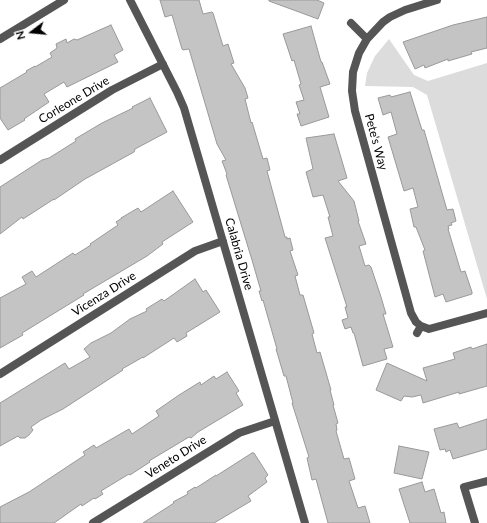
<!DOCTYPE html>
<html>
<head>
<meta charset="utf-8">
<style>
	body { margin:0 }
	#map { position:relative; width:487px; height:523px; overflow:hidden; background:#fff; font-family:Lato,sans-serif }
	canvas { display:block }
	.north { position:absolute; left:12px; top:12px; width:40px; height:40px; -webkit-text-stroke:3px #fff; paint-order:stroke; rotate:254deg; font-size:11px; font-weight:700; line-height:16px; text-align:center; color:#000 }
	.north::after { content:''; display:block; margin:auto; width:14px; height:18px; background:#000; clip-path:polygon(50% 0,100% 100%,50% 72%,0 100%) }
</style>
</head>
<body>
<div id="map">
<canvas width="487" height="523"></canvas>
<div class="north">N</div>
</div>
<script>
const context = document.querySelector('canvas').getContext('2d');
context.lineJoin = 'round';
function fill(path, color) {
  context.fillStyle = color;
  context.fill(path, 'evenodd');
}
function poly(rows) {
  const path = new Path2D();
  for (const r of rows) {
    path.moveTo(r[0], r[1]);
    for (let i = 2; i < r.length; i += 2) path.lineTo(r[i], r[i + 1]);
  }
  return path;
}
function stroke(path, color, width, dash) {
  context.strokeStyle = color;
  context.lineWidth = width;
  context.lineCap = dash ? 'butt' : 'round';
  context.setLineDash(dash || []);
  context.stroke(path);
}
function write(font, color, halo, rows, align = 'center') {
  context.font = font + ' Lato,sans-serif';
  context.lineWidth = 3.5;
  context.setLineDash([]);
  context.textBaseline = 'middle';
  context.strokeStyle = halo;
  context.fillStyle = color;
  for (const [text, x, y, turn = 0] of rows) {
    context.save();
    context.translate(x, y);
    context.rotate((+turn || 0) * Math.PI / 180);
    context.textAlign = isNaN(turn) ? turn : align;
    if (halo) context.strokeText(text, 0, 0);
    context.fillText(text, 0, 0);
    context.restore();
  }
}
fill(poly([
	[389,39,414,75,428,81,487,63,487,299,427,95,413,87,365,86,367,73,375,56]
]), '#dcdcdc');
const building = poly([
	[160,0,199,0,203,14,212,12,213,13,223,46,228,44,234,63,231,64,245,88,248,98,245,99,251,123,252,122,263,159,267,158,270,170,267,171,285,237,287,237,287,239,290,238,293,250,290,251,298,275,295,276,300,295,303,295,314,333,312,334,317,353,320,352,331,390,330,390,334,405,333,405,338,423,336,424,337,430,336,431,344,459,349,458,355,479,349,481,358,508,365,506,370,523,328,523,316,479,312,480,307,458,309,457,292,403,293,403,286,376,284,376,276,349,277,349,263,300,262,301,259,291,261,291,252,260,226,175,227,174,222,161,226,160,217,144,189,49,183,50,182,49,172,15,165,17,160,0],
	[269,0,317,0,324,3,318,19,269,1,269,0],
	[487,17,487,48,471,52,472,54,448,61,448,59,425,68,424,65,415,69,403,42,453,25,487,17],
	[111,25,123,50,114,55,118,62,67,87,64,82,44,94,49,102,24,119,25,120,8,130,0,118,0,88,27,72,26,71,35,66,35,67,52,57,50,53,57,48,56,44,66,39,67,43,74,39,77,40,111,25],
	[311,26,321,62,322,62,330,84,320,87,329,117,301,126,297,114,300,114,296,102,304,100,299,85,301,84,294,60,292,61,283,34,311,26],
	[410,92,422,130,424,130,447,210,453,209,456,221,451,223,452,225,448,226,449,229,448,229,461,272,465,271,472,292,472,294,446,302,443,294,435,297,423,251,425,250,416,227,414,227,410,209,418,207,413,188,404,191,388,137,397,134,391,112,383,115,378,98,390,95,391,97,410,92],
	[150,98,167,132,135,149,134,152,85,179,54,200,54,199,23,219,22,217,0,234,0,187,42,160,49,158,57,153,76,141,75,139,102,123,133,108,132,107,150,98],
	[334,134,347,178,338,181,354,201,359,221,358,221,366,244,359,246,365,266,369,265,371,267,381,297,386,314,383,314,393,347,384,349,387,359,363,366,354,333,353,333,351,327,345,329,342,320,348,318,345,307,347,307,325,238,333,236,328,217,330,217,323,195,313,197,306,172,313,169,306,138,334,134],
	[173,191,193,222,162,242,163,244,147,256,83,294,84,295,22,333,23,335,0,348,0,298,26,284,22,277,32,271,36,277,73,253,75,255,91,245,90,244,118,225,116,222,122,218,121,218,138,208,141,212,173,191],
	[195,279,203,292,206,290,220,312,186,333,187,336,177,342,174,338,143,358,143,357,122,369,123,370,63,409,41,420,31,427,33,430,29,435,25,438,20,438,18,436,0,446,0,403,65,363,69,369,90,357,84,349,91,343,111,333,130,319,147,311,146,309,162,299,164,301,195,279],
	[487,344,487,386,459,394,459,392,423,403,421,395,412,397,404,396,401,401,376,390,387,363,427,381,423,368,455,359,453,353,471,347,472,349,487,344],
	[227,372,239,391,236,393,243,405,198,432,191,438,189,437,149,461,150,462,130,475,129,474,101,491,103,494,95,499,94,498,82,506,81,504,54,523,0,523,0,507,29,492,85,455,83,452,94,445,96,448,129,429,132,434,159,416,156,411,179,395,200,382,201,385,214,376,216,379,227,372],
	[487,419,487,449,453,459,450,450,446,452,445,449,440,450,434,429,457,423,459,428,487,419],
	[399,446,429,452,422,479,394,473,399,446],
	[252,453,254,453,268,475,265,478,267,482,248,496,251,501,214,523,143,523,174,503,173,502,188,494,187,492,195,487,196,488,216,475,216,476,252,453],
	[422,482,425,492,434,489,441,513,444,512,446,523,410,523,399,489,422,482]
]);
fill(building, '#c4c4c4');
stroke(building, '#999', 1);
stroke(poly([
	[130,0,177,92,184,108,305,523],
	[437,0,405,10,390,17,383,22,367,39,359,53,353,72,352,91,355,111,411,313,416,322,421,326,429,329,487,313],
	[351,23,367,39],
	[0,160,112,90,163,64],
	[417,333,421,326],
	[0,374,195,251,223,241],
	[93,523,239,433,275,421],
	[475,523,464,487,487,481]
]), '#555', 8);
stroke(poly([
	[0,39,64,0]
]), '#555', 8);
write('12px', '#000', '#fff', [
	["Corleone Drive",74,100,-31],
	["Pete's Way",376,142,75],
	["Calabria Drive",239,254,74],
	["Vicenza Drive",104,294,-32],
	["Veneto Drive",176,457,-32]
]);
</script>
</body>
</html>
